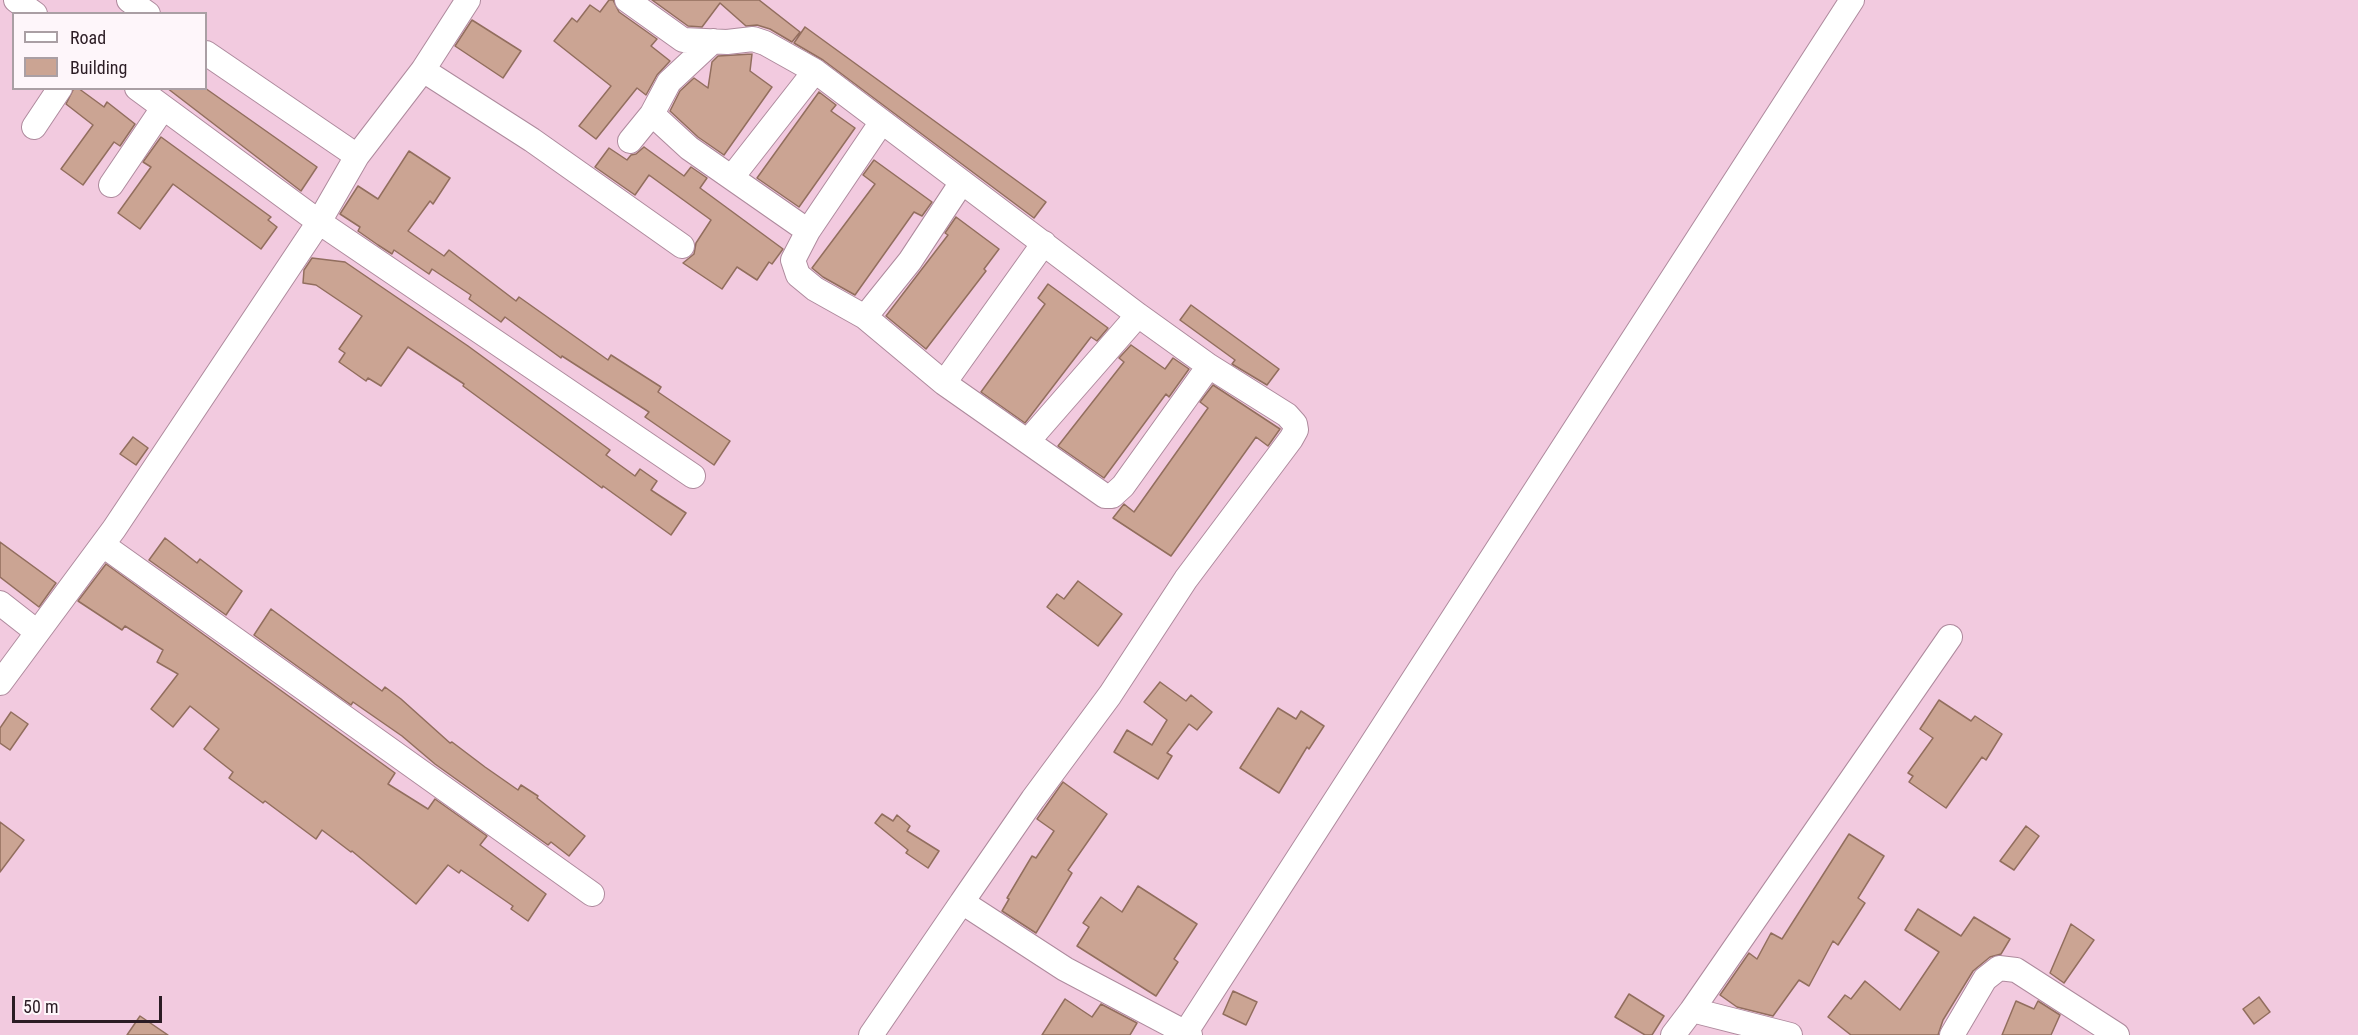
<!DOCTYPE html>
<html>
<head>
<meta charset="utf-8">
<style>
	body { margin:0 }
	#map { position:relative; width:2358px; height:1035px; overflow:hidden; background:#f2cadf; font-family:"Roboto Condensed",sans-serif }
	canvas { display:block }
	.legend { position:absolute; left:12px; top:12px; width:195px; height:78px; box-sizing:border-box; background:#fef6fa; border:2px solid #aa9fa4; margin:0; padding:8px 10px; list-style:none; font-size:18px; color:#2b1c24 }
	.legend li { display:flex; align-items:center; gap:12px; height:30px }
	.legend b { width:30px; border:2px solid #aa9fa4 }
	.scale { position:absolute; left:12px; top:996px; width:150px; height:27px; box-sizing:border-box; border:3px solid #2b1c24; border-top:0; padding-left:8px; font-size:18px; line-height:21px; white-space:nowrap; color:#2b1c24; -webkit-text-stroke:4px #fef6fa; paint-order:stroke }
</style>
</head>
<body>
<div id="map">
<canvas width="2358" height="1035"></canvas>
<ul class="legend">
<li><b style="height:8px;background:#fff"></b>Road</li>
<li><b style="height:16px;background:#cba493"></b>Building</li>
</ul>
<div class="scale">50 m</div>
</div>
<script>
const context = document.querySelector('canvas').getContext('2d');
context.lineJoin = 'round';
function fill(path, color) {
  context.fillStyle = color;
  context.fill(path, 'evenodd');
}
function poly(rows) {
  const path = new Path2D();
  for (const r of rows) {
    path.moveTo(r[0], r[1]);
    for (let i = 2; i < r.length; i += 2) path.lineTo(r[i], r[i + 1]);
  }
  return path;
}
function stroke(path, color, width, dash) {
  context.strokeStyle = color;
  context.lineWidth = width;
  context.lineCap = dash ? 'butt' : 'round';
  context.setLineDash(dash || []);
  context.stroke(path);
}
const building = poly([
	[609,0,613,0,619,12,657,39,651,46,670,61,657,75,646,95,637,88,596,139,579,126,611,86,554,41,572,18,577,22,590,5,600,12,609,0],
	[652,0,759,0,800,32,792,42,770,29,757,25,746,26,720,3,702,27,688,26,652,0],
	[472,20,521,51,503,78,455,46,472,20],
	[805,27,1046,202,1034,218,823,60,794,43,805,27],
	[752,54,750,71,772,87,724,155,698,137,670,111,680,91,694,78,708,88,712,62,718,56,752,54],
	[74,88,78,88,104,107,107,102,135,124,120,146,114,142,83,185,61,169,93,125,66,104,74,88],
	[167,88,205,88,317,167,301,191,167,88],
	[819,92,836,105,831,111,855,128,799,207,757,178,819,92],
	[161,137,271,217,268,220,277,227,261,249,173,184,140,229,118,213,151,167,143,162,161,137],
	[644,147,684,176,691,167,707,178,700,188,783,249,772,264,769,262,757,280,737,267,722,289,683,263,694,254,696,243,711,220,649,175,635,195,595,167,609,148,627,160,631,155,636,154,644,147],
	[409,151,450,178,433,204,430,201,408,231,444,256,449,250,516,301,519,297,608,360,611,355,661,387,658,392,730,441,714,465,645,417,649,412,562,356,561,358,505,317,501,322,469,299,471,295,432,269,429,274,394,250,392,254,378,245,358,231,360,227,340,214,358,186,378,199,409,151],
	[874,160,932,202,922,216,914,212,855,295,823,277,812,268,875,184,863,175,874,160],
	[956,217,999,249,984,269,986,271,926,349,886,316,948,235,945,233,956,217],
	[312,258,345,262,468,346,610,450,606,455,635,476,640,469,657,481,651,490,686,513,671,535,603,486,602,488,463,386,464,384,408,347,381,386,368,378,366,381,339,362,345,353,339,349,362,316,316,285,303,283,304,270,312,258],
	[1048,284,1108,328,1097,341,1091,337,1025,423,981,392,1045,304,1038,298,1048,284],
	[1191,305,1279,369,1267,385,1232,364,1235,360,1180,320,1191,305],
	[1131,345,1165,369,1173,358,1189,369,1169,397,1166,394,1104,478,1058,446,1124,362,1119,358,1131,345],
	[1213,385,1280,429,1268,446,1256,437,1171,556,1113,518,1124,504,1134,512,1208,408,1200,402,1213,385],
	[133,437,148,448,136,465,120,454,133,437],
	[165,538,197,563,200,559,242,591,226,615,149,560,165,538],
	[0,542,56,583,39,607,0,577,0,542],
	[106,564,395,773,388,784,428,809,435,799,487,836,480,845,546,894,528,921,511,909,513,906,461,870,459,873,448,865,416,904,352,851,351,852,322,830,316,839,265,801,263,803,229,778,233,772,204,749,219,729,190,706,173,727,151,709,178,674,157,662,163,650,125,626,122,630,78,601,106,564],
	[1078,581,1122,614,1098,646,1047,607,1057,594,1064,599,1078,581],
	[271,609,382,691,385,687,401,699,450,743,452,742,485,767,518,790,521,785,538,796,537,798,585,836,569,856,551,842,548,845,435,764,402,736,353,702,351,705,254,635,271,609],
	[1160,682,1186,701,1191,695,1212,712,1197,730,1189,724,1167,753,1172,756,1158,779,1114,752,1127,730,1152,745,1167,720,1144,702,1160,682],
	[1939,700,1971,721,1975,716,2002,734,1986,760,1982,757,1946,808,1909,782,1913,776,1908,773,1933,738,1920,729,1939,700],
	[1278,708,1296,719,1301,711,1324,726,1309,749,1307,747,1279,793,1240,768,1278,708],
	[11,712,28,724,10,750,0,743,0,728,11,712],
	[1063,782,1107,814,1068,870,1072,873,1036,933,1002,911,1009,899,1007,898,1032,856,1036,858,1054,831,1037,819,1063,782],
	[882,814,893,821,897,815,910,826,907,831,939,851,928,868,906,853,908,850,875,823,882,814],
	[0,822,24,840,0,872,0,822],
	[2026,826,2039,836,2014,870,2000,861,2026,826],
	[1849,834,1884,856,1858,898,1865,903,1838,945,1833,941,1809,986,1799,980,1773,1016,1737,1007,1720,995,1749,953,1757,959,1771,933,1782,939,1849,834],
	[1138,886,1197,924,1174,959,1178,962,1156,996,1077,946,1089,927,1083,923,1101,897,1122,912,1138,886],
	[1918,909,1961,936,1974,917,2010,939,2001,954,1990,957,1973,971,1943,1020,1938,1035,1851,1035,1828,1017,1845,995,1851,999,1865,981,1900,1010,1939,952,1905,930,1918,909],
	[2071,924,2094,940,2064,983,2050,973,2071,924],
	[1233,991,1257,1002,1246,1025,1223,1014,1233,991],
	[1629,994,1664,1016,1652,1035,1645,1035,1615,1017,1629,994],
	[2259,997,2270,1012,2254,1024,2243,1009,2259,997],
	[1065,999,1092,1017,1101,1004,1137,1023,1130,1035,1042,1035,1065,999],
	[2016,1001,2034,1009,2038,1001,2060,1015,2051,1035,2002,1035,2016,1001],
	[140,1016,168,1035,127,1035,140,1016]
]);
fill(building, '#cba493');
stroke(building, '#926e5e', 1.5);
const street = poly([
	[16,0,35,14],
	[129,0,148,14],
	[627,0,683,40,727,42,753,39,765,43,815,71,1138,315,1209,366,1287,415,1295,424,1296,430,1291,439,1186,579,1110,695,1033,799,962,902],
	[713,41,669,82,652,114,689,148,808,231],
	[206,53,357,156],
	[423,70,532,140,682,246],
	[137,88,319,222,693,476],
	[881,123,808,231,793,260,798,275,815,289,865,317,910,261,962,182],
	[34,127,60,88],
	[630,141,652,114],
	[732,177,815,71],
	[111,185,163,108],
	[865,317,944,383,1105,496,1112,496,1123,486,1209,366],
	[944,383,1044,243],
	[1028,441,1138,315],
	[103,545,592,894],
	[0,603,37,632],
	[0,683,114,529,319,222,357,156,423,70,468,0],
	[1692,1010,1950,637],
	[871,1035,962,902,1065,969,1190,1035],
	[1184,1035,1852,0],
	[1673,1035,1692,1010,1790,1035],
	[1952,1035,1985,979,1999,968,2016,970,2117,1035]
]);
stroke(street, '#ae8a9d', 26);
stroke(street, '#fff', 24);
</script>
</body>
</html>
